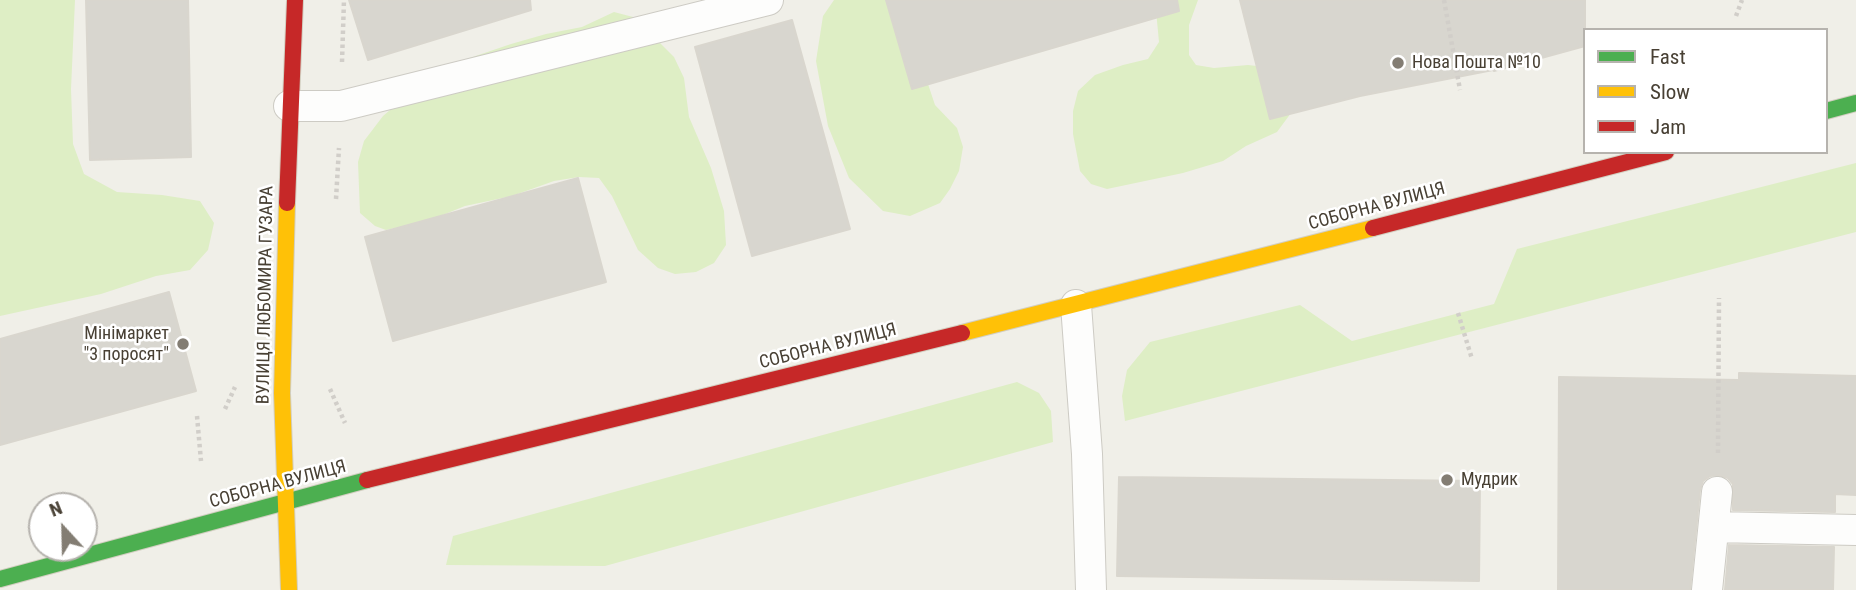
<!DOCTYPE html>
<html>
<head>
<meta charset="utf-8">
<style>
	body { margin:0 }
	#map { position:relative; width:1856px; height:590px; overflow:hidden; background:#f0efe8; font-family:"Roboto Condensed",sans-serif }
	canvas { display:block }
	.legend { position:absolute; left:1583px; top:28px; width:245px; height:126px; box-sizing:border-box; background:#fff; border:2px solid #b6b3ae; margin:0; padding:9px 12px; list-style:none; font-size:21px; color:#484034 }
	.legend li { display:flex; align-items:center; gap:14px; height:35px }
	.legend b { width:35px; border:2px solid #b6b3ae }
	.north { position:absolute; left:28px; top:492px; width:70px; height:70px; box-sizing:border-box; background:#fff; border:2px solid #b6b3ae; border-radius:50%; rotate:338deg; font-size:19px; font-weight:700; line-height:28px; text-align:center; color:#484034 }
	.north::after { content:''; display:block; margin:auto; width:24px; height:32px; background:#837d73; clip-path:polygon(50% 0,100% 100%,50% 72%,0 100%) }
</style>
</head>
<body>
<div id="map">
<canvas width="1856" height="590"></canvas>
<ul class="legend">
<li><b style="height:9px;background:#4caf50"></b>Fast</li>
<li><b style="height:9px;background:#ffc107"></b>Slow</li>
<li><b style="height:9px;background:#c62828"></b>Jam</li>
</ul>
<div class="north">N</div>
</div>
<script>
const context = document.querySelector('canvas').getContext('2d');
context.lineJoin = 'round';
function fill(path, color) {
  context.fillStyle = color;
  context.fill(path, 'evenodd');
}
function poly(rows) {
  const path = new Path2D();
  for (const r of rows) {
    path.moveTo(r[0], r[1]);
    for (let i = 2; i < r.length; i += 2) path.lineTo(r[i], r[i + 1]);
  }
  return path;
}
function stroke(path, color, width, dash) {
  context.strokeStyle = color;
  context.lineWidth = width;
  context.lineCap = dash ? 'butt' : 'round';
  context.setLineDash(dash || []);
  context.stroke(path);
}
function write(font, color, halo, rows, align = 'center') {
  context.font = font + ' "Roboto Condensed",sans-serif';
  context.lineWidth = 5;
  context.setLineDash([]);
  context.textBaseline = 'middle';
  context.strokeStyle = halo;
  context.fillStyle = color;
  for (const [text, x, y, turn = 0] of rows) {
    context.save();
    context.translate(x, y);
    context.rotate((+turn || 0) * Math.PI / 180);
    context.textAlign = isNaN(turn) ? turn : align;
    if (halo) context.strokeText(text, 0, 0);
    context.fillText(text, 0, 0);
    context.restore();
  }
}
fill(poly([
	[0,0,75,0,71,89,73,144,84,174,117,192,162,195,200,201,214,223,208,250,190,270,156,276,101,294,0,316],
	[834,0,910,0,927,81,935,105,957,128,963,147,959,171,950,189,940,203,910,216,883,211,849,178,828,126,816,61,823,16],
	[1155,0,1198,0,1189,25,1189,55,1196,65,1214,68,1248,65,1265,67,1291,113,1277,132,1246,146,1223,161,1183,173,1107,189,1091,184,1080,171,1073,134,1073,111,1078,91,1095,75,1123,65,1148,59,1159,42],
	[614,12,633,17,656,39,674,57,684,78,689,117,711,168,724,211,726,245,714,263,696,272,675,274,658,268,638,250,612,196,599,178,579,177,554,181,512,196,465,206,428,221,386,230,375,226,360,213,358,162,364,141,383,116,429,77,455,63,511,44,546,34,582,27],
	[1856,163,1856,232,1125,421,1122,396,1127,370,1150,342,1300,305,1352,341,1494,304,1517,249],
	[1017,382,1039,393,1051,411,1053,442,605,566,446,565,453,536]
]), '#deeec5');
const building = poly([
	[86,0,188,0,191,157,90,160,86,0],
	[349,0,530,0,531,10,368,60,349,0],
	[886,0,1177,0,1179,11,912,89,886,0],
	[1240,0,1585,0,1585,46,1494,71,1493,70,1360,96,1270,119,1240,0],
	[792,20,850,229,752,256,695,47,792,20],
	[578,178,606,282,393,341,365,237,578,178],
	[169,292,196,391,0,445,0,339,169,292],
	[1739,373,1856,376,1856,495,1835,494,1835,512,1733,510,1733,484,1728,478,1719,475,1710,476,1703,481,1700,490,1690,590,1558,590,1559,377,1739,380,1739,373],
	[1119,477,1480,481,1479,581,1117,576,1119,477],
	[1729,545,1834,547,1833,590,1725,590,1729,545]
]);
fill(building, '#d8d6cf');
stroke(building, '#d9d6ce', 2);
const lane = poly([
	[289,106,341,106,768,0],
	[1076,305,1087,454,1091,590],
	[1714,527,1856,530],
	[1707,590,1717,492]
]);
const fast = poly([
	[1826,111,1856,103],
	[0,579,367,480]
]);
const slow = poly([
	[287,203,282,393,289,590],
	[962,333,1373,228]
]);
const jam = poly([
	[287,203,295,0],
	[1373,228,1666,152],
	[367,480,962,333]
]);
stroke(lane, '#cdcbc4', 32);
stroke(fast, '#d2cec0', 18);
stroke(slow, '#d2cec0', 18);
stroke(jam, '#d2cec0', 18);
stroke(poly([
	[1444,0,1460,90],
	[1736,16,1742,0],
	[342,62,344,0],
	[336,199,339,148],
	[1458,313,1472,359],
	[330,389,345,423],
	[225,409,235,387],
	[197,416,201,461],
	[1718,453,1719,298]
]), '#d1cec9', 4.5, [3.5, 3.5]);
stroke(lane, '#fdfdfc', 30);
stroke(fast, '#4caf50', 16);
stroke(slow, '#ffc107', 16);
stroke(jam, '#c62828', 16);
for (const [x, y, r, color] of [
	[1398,63,7,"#837d73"],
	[183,344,7,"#837d73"],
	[1447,480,7,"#837d73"]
]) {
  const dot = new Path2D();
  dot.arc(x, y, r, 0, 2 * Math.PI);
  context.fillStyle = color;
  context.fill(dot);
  stroke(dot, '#fff', 2.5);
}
write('18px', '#484034', '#fff', [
	["Нова Пошта №10",1412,63],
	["Мінімаркет",169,334,"right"],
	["\"3 поросят\"",169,355,"right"],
	["Мудрик",1461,480]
], 'left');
write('18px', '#484034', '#fff', [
	["СОБОРНА ВУЛИЦЯ",1377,207,-15],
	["ВУЛИЦЯ ЛЮБОМИРА ГУЗАРА",266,295,-89],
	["СОБОРНА ВУЛИЦЯ",828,347,-14],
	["СОБОРНА ВУЛИЦЯ",278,485,-15]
]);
</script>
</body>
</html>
